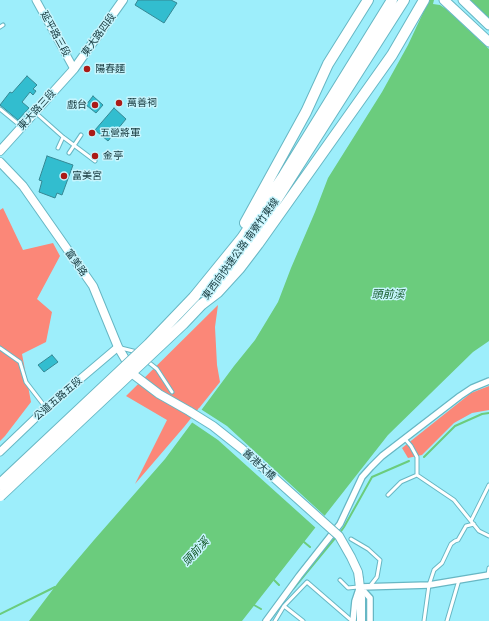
<!DOCTYPE html>
<html>
<head>
<meta charset="utf-8">
<style>
	body { margin:0 }
	canvas { display:block; background:#9deefb }
</style>
</head>
<body>
<canvas width="489" height="621"></canvas>
<script>
const context = document.querySelector('canvas').getContext('2d');
context.lineJoin = 'round';
function fill(path, color) {
  context.fillStyle = color;
  context.fill(path, 'evenodd');
}
function poly(rows) {
  const path = new Path2D();
  for (const r of rows) {
    path.moveTo(r[0], r[1]);
    for (let i = 2; i < r.length; i += 2) path.lineTo(r[i], r[i + 1]);
  }
  return path;
}
function stroke(path, color, width, dash) {
  context.strokeStyle = color;
  context.lineWidth = width;
  context.lineCap = dash ? 'butt' : 'round';
  context.setLineDash(dash || []);
  context.stroke(path);
}
function write(font, color, halo, rows, align = 'center') {
  context.font = font + ' Merriweather,"Noto Sans TC",serif';
  context.lineWidth = 3;
  context.setLineDash([]);
  context.textBaseline = 'middle';
  context.strokeStyle = halo;
  context.fillStyle = color;
  for (const [text, x, y, turn = 0] of rows) {
    context.save();
    context.translate(x, y);
    context.rotate((+turn || 0) * Math.PI / 180);
    context.textAlign = isNaN(turn) ? turn : align;
    if (halo) context.strokeText(text, 0, 0);
    context.fillText(text, 0, 0);
    context.restore();
  }
}
fill(poly([
	[3,208,23,250,53,243,60,256,37,299,52,312,46,342,22,354,31,402,5,436,0,441,0,210],
	[218,305,215,327,217,365,220,382,184,427,135,484,167,420,126,396],
	[489,386,489,410,472,413,454,423,422,455,408,458,402,448,471,393]
]), '#fb8778');
fill(poly([
	[429,0,489,0,489,341,473,352,388,435,242,621,29,621,60,580,94,540,165,459,234,366,255,340,278,302,291,268,315,212,328,178,382,92,408,45]
]), '#6bcc7d');
fill(poly([
	[434,0,469,0,489,19,489,49,446,9,440,5,433,4],
	[199,408,227,426,326,517,317,529,218,440,190,421]
]), '#9deefb');
stroke(poly([
	[424,457,455,426,482,414,489,413],
	[339,534,344,527,372,477,409,461],
	[304,542,310,547],
	[274,580,279,585],
	[293,589,336,537],
	[254,605,261,609],
	[0,614,55,587]
]), '#6bcc7d', 2);
const building = poly([
	[138,0,171,0,177,3,164,23,135,5,138,0],
	[27,76,37,85,33,89,36,91,33,95,30,92,22,102,29,108,18,120,0,105,10,92,12,93,27,76],
	[93,96,103,105,96,113,86,105,93,96],
	[114,108,126,119,108,141,95,130,114,108],
	[47,156,73,165,62,195,57,193,55,198,39,192,42,181,39,180,47,156],
	[52,355,58,362,44,372,38,365,52,355]
]);
fill(building, '#32bdcf');
stroke(building, '#358894', 1);
const service = poly([
	[0,27,3,25],
	[0,109,22,127],
	[36,113,63,137,95,161],
	[58,148,63,137],
	[69,153,81,135],
	[0,348,20,362,26,382,46,408],
	[121,348,137,352],
	[147,361,157,369,172,392],
	[405,439,411,446,417,457,417,475,454,500,479,531,489,536],
	[388,495,401,482,417,475],
	[471,521,489,485],
	[351,539,368,549,380,560,377,577,370,586],
	[488,575,489,568],
	[340,580,348,588,358,587],
	[284,606,303,621],
	[275,621,284,606,307,582,352,621],
	[424,621,429,585,434,570,442,563,451,544,455,541,458,540,466,526,474,524],
	[447,621,459,580]
]);
const minor = poly([
	[360,587,429,585,489,575],
	[360,587,370,598,370,621],
	[266,621,299,576,340,524,362,477,371,467,382,456,460,396,472,388,489,381],
	[353,621,355,601,359,589]
]);
const tertiary = poly([
	[36,0,74,69],
	[0,452,46,408,118,347]
]);
const secondary = poly([
	[0,151,74,69,123,0],
	[0,162,23,186,93,286,118,347,131,369],
	[359,579,361,598,361,621]
]);
const primary = poly([
	[444,0,489,42],
	[463,0,489,25]
]);
const trunk = poly([
	[245,223,306,112,328,64,368,0],
	[224,277,258,229,404,0],
	[194,297,242,238,284,175,392,0],
	[201,305,218,292,239,269,258,244,392,55,424,0]
]);
stroke(service, '#67b7c4', 5);
stroke(minor, '#67b7c4', 8);
stroke(tertiary, '#67b7c4', 9);
stroke(secondary, '#67b7c4', 10);
stroke(primary, '#67b7c4', 11);
stroke(trunk, '#67b7c4', 12);
stroke(service, '#fff', 3);
stroke(minor, '#fff', 5.5);
stroke(tertiary, '#fff', 7);
stroke(secondary, '#fff', 8);
stroke(primary, '#fff', 9);
stroke(trunk, '#fff', 10);
const secondaryBridge = poly([
	[134,375,159,394,189,411,213,426,242,449,339,536,351,557,358,572,359,579]
]);
const trunkBridge = poly([
	[0,484,149,344,194,297],
	[0,496,183,324,201,305]
]);
stroke(secondaryBridge, '#67b7c4', 10, []);
stroke(trunkBridge, '#67b7c4', 12, []);
stroke(secondaryBridge, '#fff', 8);
stroke(trunkBridge, '#fff', 10);
for (const [x, y, r, color] of [
	[87,69,4,"#ab1a16"],
	[119,103,4,"#ab1a16"],
	[95,105,4,"#ab1a16"],
	[92,133,4,"#ab1a16"],
	[95,156,4,"#ab1a16"],
	[64,176,4,"#ab1a16"]
]) {
  const dot = new Path2D();
  dot.arc(x, y, r, 0, 2 * Math.PI);
  context.fillStyle = color;
  context.fill(dot);
  stroke(dot, '#c7f5fd', 1.5);
}
write('10px', '#15373c', '#c7f5fd', [
	["延平路三段",55,34,61],
	["東大路四段",99,35,-54],
	["東大路三段",37,110,-48],
	["東西向快速公路 南寮竹東線",241,249,-54],
	["富美路",76,263,55],
	["公道五路五段",58,399,-41],
	["舊港大橋",259,465,42]
]);
write('10px', '#15373c', '#c7f5fd', [
	["陽春麵",95,69],
	["萬善祠",127,103],
	["戲台",87,105,"right"],
	["五營將軍",100,133],
	["金亭",103,156],
	["富美宮",72,176]
], 'left');
write('italic 11px', '#115725', '#c7f5fd', [
	["頭前溪",388,295],
	["頭前溪",196,552,-47]
]);
</script>
</body>
</html>
